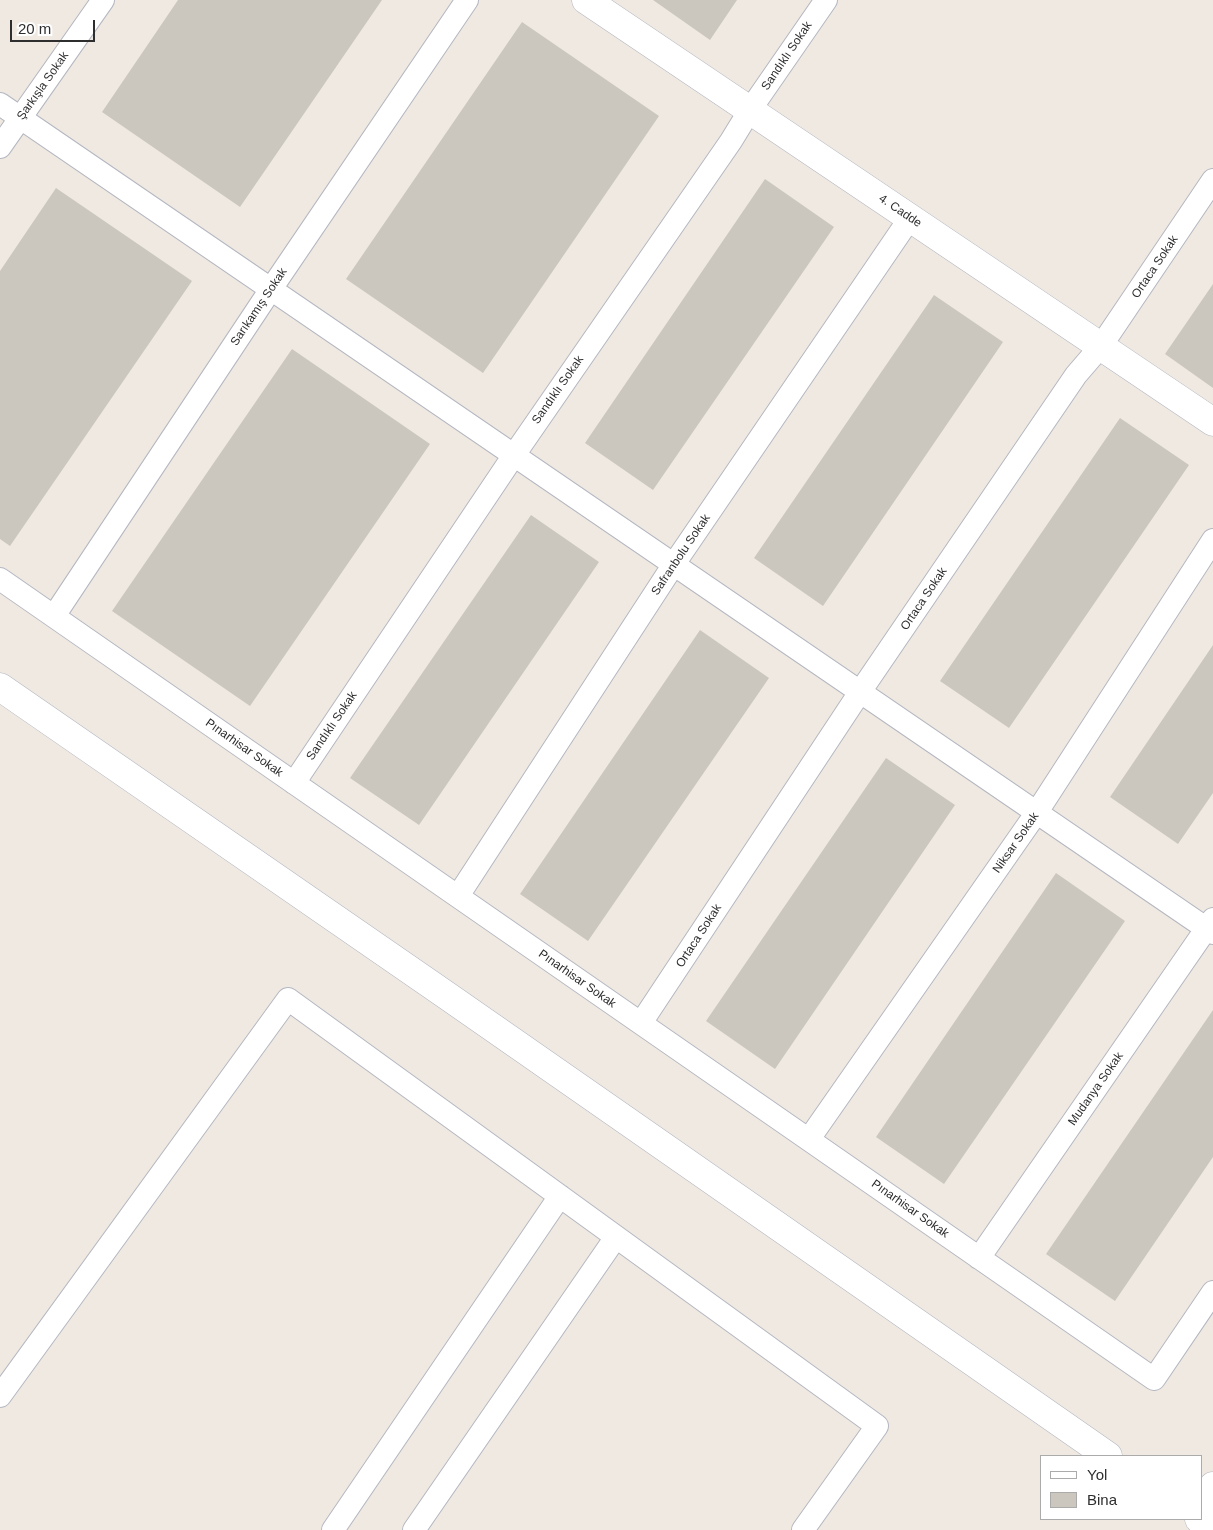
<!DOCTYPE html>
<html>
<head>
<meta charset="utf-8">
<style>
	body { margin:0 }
	#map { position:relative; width:1213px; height:1530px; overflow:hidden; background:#efe9e1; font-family:Arial,sans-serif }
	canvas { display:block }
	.legend { position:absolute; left:1040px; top:1455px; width:162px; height:65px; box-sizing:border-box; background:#fff; border:1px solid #ababab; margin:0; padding:6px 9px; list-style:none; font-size:15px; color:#2e2e2e }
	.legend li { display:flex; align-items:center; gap:10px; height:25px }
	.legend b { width:25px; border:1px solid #ababab }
	.scale { position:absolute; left:10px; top:20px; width:85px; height:22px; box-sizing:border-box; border:2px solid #2e2e2e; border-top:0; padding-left:6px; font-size:15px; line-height:18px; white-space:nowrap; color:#2e2e2e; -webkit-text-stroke:4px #fff; paint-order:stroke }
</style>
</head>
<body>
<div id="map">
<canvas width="1213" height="1530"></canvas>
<ul class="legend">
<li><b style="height:6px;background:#fff"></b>Yol</li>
<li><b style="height:14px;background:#cbc7bf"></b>Bina</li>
</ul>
<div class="scale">20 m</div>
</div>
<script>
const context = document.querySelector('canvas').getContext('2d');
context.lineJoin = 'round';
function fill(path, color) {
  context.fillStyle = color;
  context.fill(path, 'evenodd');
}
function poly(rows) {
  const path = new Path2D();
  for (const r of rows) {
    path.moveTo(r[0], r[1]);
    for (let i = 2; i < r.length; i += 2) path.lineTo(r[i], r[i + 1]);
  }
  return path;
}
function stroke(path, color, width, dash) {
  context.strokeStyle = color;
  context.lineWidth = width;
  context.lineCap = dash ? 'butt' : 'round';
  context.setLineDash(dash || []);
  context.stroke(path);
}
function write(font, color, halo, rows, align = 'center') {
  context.font = font + ' Arial,sans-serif';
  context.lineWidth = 4;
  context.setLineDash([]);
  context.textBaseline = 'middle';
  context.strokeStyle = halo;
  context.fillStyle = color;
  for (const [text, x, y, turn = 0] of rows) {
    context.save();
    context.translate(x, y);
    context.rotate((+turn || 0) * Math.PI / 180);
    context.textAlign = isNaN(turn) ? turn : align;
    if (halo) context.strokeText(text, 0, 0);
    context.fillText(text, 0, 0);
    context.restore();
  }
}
fill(poly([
	[178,0,382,0,240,207,102,112],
	[653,0,737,0,710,40],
	[522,22,659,116,483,373,346,279],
	[765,179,834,227,653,490,585,443],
	[56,188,192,281,10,546,0,539,0,271],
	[1213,284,1213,388,1165,354],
	[934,295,1003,342,823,606,754,558],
	[292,349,430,444,250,706,112,611],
	[1120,418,1189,465,1009,728,940,681],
	[531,515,599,562,419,825,350,778],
	[700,630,769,678,588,941,520,894],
	[1213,645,1213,793,1178,844,1110,797],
	[886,758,955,805,775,1069,706,1021],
	[1056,873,1125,921,944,1184,876,1137],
	[1213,1010,1213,1157,1115,1301,1046,1254]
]), '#cbc7bf');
const minor = poly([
	[0,104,1213,933],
	[0,147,103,0],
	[0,579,1154,1379,1213,1292],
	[54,616,271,289,467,0],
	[294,783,514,455,731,141,750,110,826,0],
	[458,896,674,564,910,218],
	[641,1023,860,692,1076,375,1101,346,1213,180],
	[809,1139,1037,812,1213,540],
	[979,1258,1213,919],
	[0,1396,288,999,877,1426,803,1530],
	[333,1530,560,1196],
	[414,1530,616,1237]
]);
const tertiary = poly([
	[586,0,1213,422],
	[0,687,446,995,1108,1456],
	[1202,1503,1213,1486],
	[1199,1519,1213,1527]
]);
stroke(minor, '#b4b7c1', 24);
stroke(tertiary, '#b4b7c1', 29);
stroke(minor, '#fff', 22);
stroke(tertiary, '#fff', 28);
write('12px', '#2e2e2e', '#fff', [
	["Sandıklı Sokak",787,56,-56],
	["Şarkışla Sokak",43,86,-55],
	["4. Cadde",900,211,34],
	["Ortaca Sokak",1155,267,-56],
	["Sarıkamış Sokak",259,307,-56],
	["Sandıklı Sokak",558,390,-55],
	["Safranbolu Sokak",681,555,-56],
	["Ortaca Sokak",924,599,-56],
	["Sandıklı Sokak",332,726,-56],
	["Pınarhisar Sokak",244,748,35],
	["Niksar Sokak",1016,843,-55],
	["Ortaca Sokak",699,936,-57],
	["Pınarhisar Sokak",577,979,35],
	["Mudanya Sokak",1096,1089,-55],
	["Pınarhisar Sokak",910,1209,35]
]);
</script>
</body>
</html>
